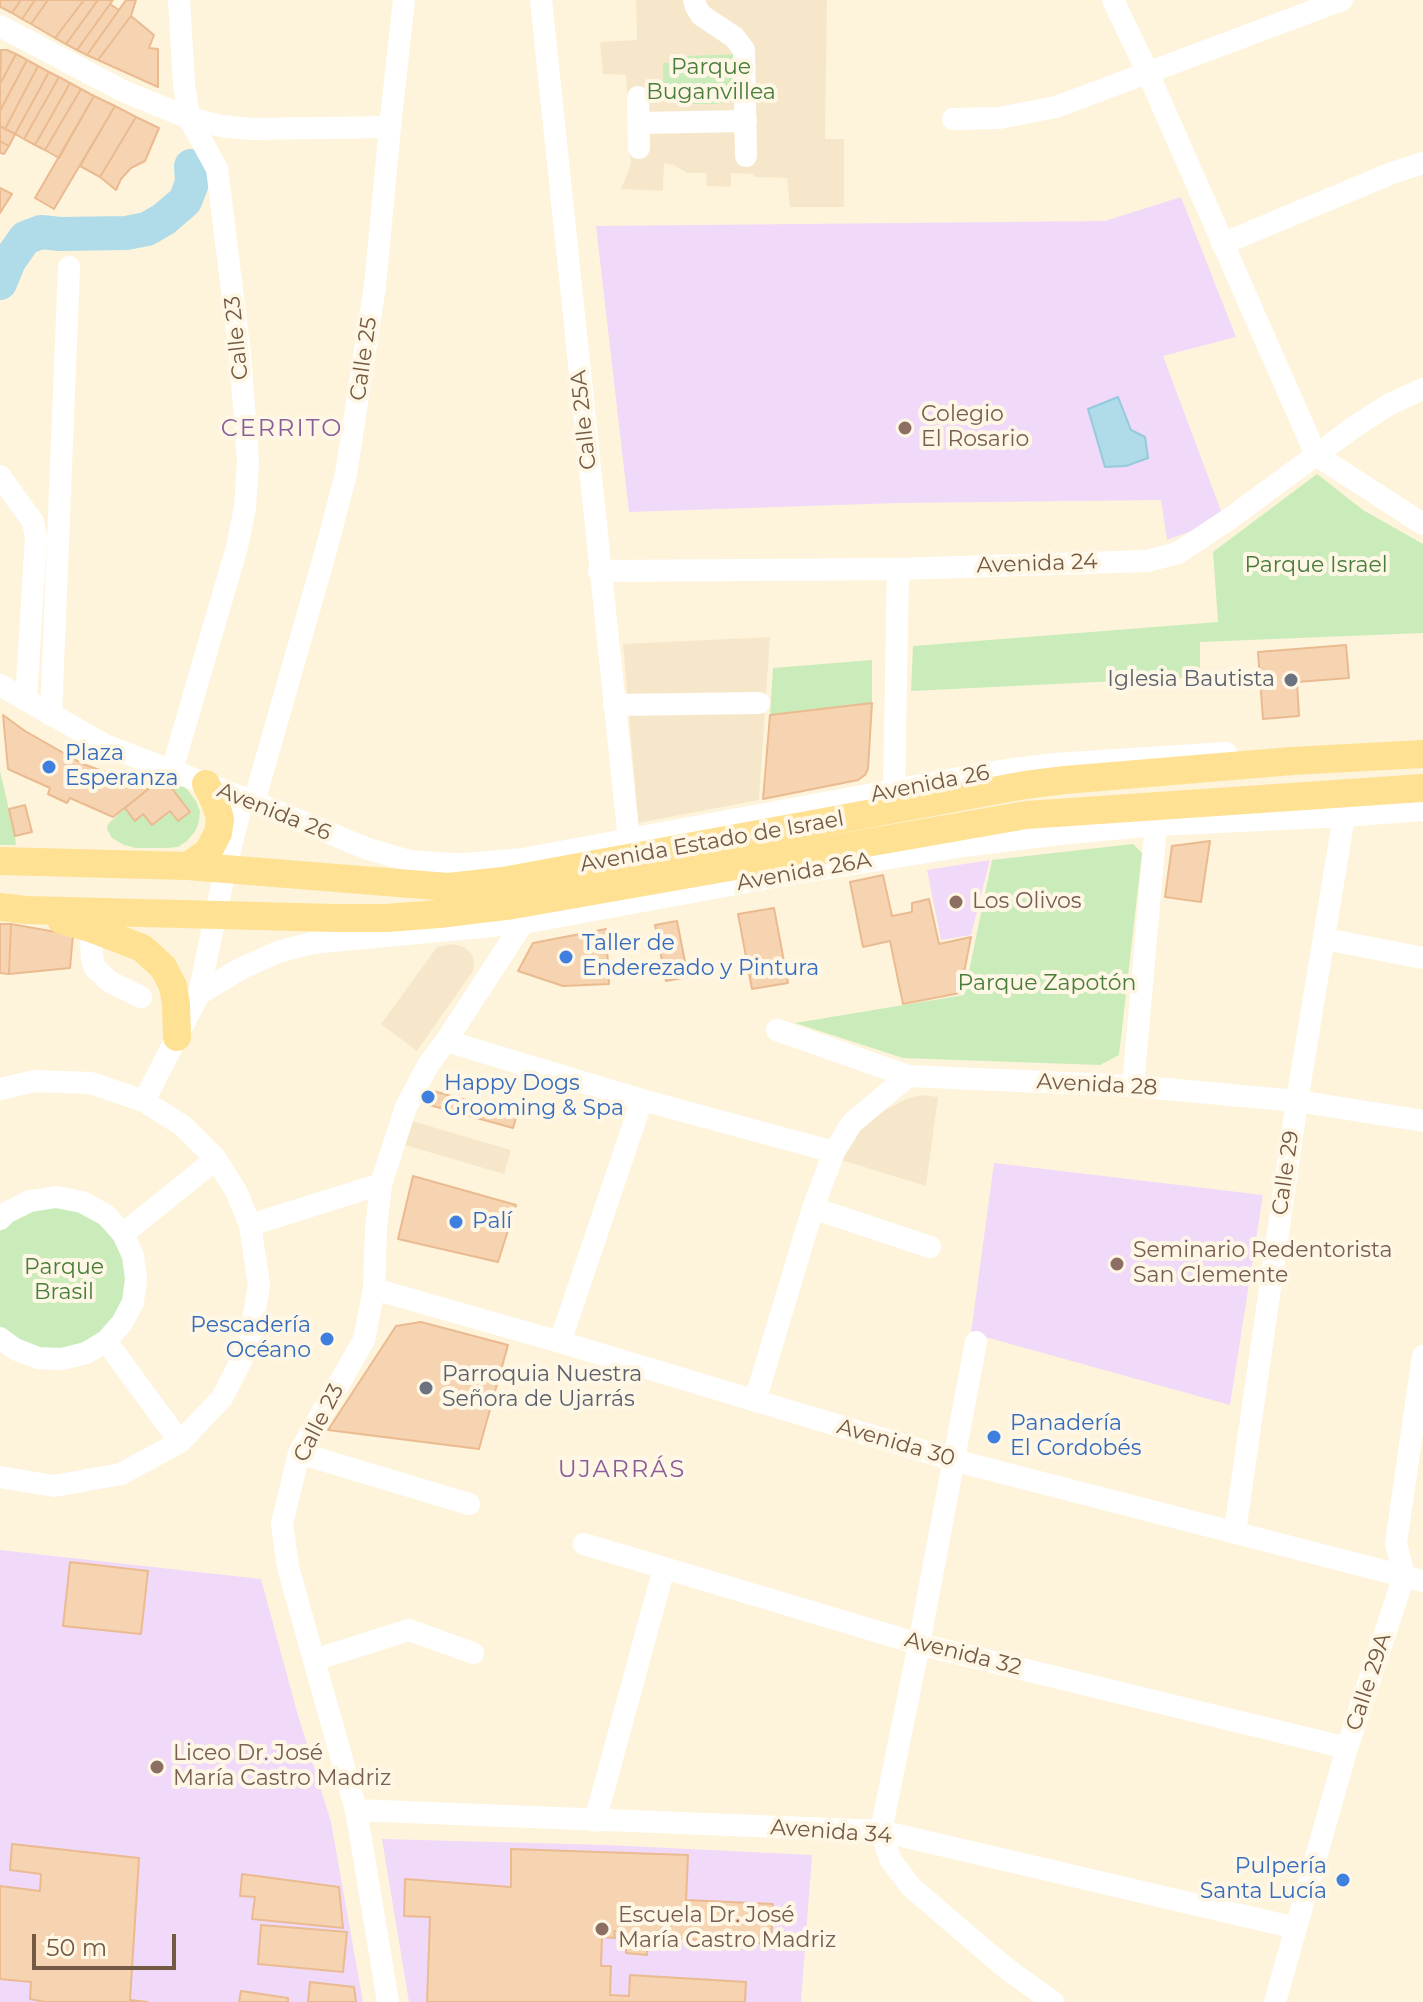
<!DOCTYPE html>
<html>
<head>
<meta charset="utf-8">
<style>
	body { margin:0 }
	#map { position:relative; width:1423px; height:2002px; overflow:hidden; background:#fef4dc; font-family:Montserrat,sans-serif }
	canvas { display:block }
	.scale { position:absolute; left:32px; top:1934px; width:144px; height:36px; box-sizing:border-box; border:4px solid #755a43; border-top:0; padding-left:10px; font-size:24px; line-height:28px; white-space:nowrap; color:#755a43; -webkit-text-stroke:6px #fff7e5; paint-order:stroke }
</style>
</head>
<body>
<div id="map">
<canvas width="1423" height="2002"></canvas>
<div class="scale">50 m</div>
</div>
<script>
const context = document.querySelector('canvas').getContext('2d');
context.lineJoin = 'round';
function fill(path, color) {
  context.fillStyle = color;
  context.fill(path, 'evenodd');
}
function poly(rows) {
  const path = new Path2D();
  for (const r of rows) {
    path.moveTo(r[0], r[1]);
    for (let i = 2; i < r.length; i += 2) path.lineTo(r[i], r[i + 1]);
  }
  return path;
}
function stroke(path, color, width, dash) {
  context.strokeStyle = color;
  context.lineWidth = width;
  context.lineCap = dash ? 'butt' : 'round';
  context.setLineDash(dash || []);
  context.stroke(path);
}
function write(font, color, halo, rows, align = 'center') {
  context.font = font + ' Montserrat,sans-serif';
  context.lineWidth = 8;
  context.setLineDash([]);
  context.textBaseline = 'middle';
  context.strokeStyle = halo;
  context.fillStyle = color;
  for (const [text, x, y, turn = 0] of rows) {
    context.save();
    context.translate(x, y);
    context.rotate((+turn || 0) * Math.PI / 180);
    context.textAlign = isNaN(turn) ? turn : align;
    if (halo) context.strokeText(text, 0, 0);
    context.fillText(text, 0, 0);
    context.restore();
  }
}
fill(poly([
	[636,0,827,0,825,139,844,139,844,207,790,207,787,178,754,177,753,174,731,173,731,187,707,186,706,173,687,173,674,165,664,163,663,191,621,189,631,164,626,75,603,74,600,42,637,40],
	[770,637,759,800,638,823,623,644],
	[453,944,464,947,472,954,474,962,473,971,417,1051,381,1024,437,947],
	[922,1095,938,1097,926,1186,838,1159,850,1138,877,1114,906,1099],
	[412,1121,511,1150,504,1174,405,1145]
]), '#f7e7ca');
fill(poly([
	[1181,197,1236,337,1163,356,1224,519,1167,540,1161,500,897,503,629,512,596,226,1105,221],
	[990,860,971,935,941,940,927,870],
	[994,1163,1263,1195,1230,1405,971,1333],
	[0,1550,261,1579,297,1712,331,1822,363,2002,0,2002],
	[382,1839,607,1845,812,1855,801,2002,409,2002]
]), '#f1d9fa');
fill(poly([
	[744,54,740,95,731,102,713,104,688,104,674,101,667,97,663,87,663,63,685,63,685,56],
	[1317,474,1363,510,1423,544,1423,633,1200,642,1200,677,911,691,913,646,1218,622,1213,552],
	[872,660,872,703,770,715,773,668],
	[0,771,15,836,16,845,0,845],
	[163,777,186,788,196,801,200,811,199,821,196,830,187,841,178,847,167,848,136,848,124,845,112,838,107,829,108,824,125,808,134,820,143,814,152,825,170,811,178,821,190,812],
	[1133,844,1142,853,1119,1055,1100,1065,903,1058,795,1023,964,995,992,860],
	[61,1206,99,1220,123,1251,128,1291,111,1327,78,1349,38,1350,4,1331,0,1327,0,1231,5,1225,22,1213]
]), '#caecba');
const water = poly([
	[1118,397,1131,430,1145,437,1148,458,1126,466,1105,467,1088,409,1118,397]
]);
fill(water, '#b0dbe9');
stroke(water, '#95cadc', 2);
stroke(poly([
	[0,283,9,261,25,238,41,232,60,234,126,233,147,229,164,219,185,201,192,183,191,166]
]), '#b0dbe9', 34);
const building = poly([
	[0,0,21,0,12,13,0,7,0,0],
	[21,0,35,0,22,19,12,13,21,0],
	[35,0,48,0,31,24,22,19,35,0],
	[48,0,84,0,55,38,31,24,48,0],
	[84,0,98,0,66,44,55,38,84,0],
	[98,0,113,0,77,50,66,44,98,0],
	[126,0,136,0,131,16,98,60,87,55,126,0],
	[110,4,119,10,87,55,77,50,110,4],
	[131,16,154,35,149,48,158,49,158,87,98,60,131,16],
	[1,50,7,50,16,54,0,84,1,50],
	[16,54,27,60,0,111,0,84,16,54],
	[27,60,38,66,5,129,0,126,0,111,27,60],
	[38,66,49,72,15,134,5,129,38,66],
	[49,72,59,77,24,139,15,134,49,72],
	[59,77,70,83,35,145,24,139,59,77],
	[70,83,81,89,45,150,35,145,70,83],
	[81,89,94,96,59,158,45,150,81,89],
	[94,96,115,106,54,209,35,198,94,96],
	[115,106,136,117,100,177,80,166,115,106],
	[136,117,159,128,145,161,131,168,121,179,116,190,100,177,136,117],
	[0,126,15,134,9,146,0,141,0,126],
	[0,141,9,146,4,154,0,153,0,141],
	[0,188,12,194,0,213,0,188],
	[1346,645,1349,678,1297,682,1299,716,1263,719,1258,652,1346,645],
	[872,703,868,769,865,775,858,780,763,799,770,715,872,703],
	[3,715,25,731,83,764,130,781,151,787,113,817,70,798,67,803,48,794,50,788,8,769,3,715],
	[163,777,190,812,178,821,170,811,152,825,143,814,135,821,125,808,163,777],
	[25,805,32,832,15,836,9,809,25,805],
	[1210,841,1201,902,1165,897,1172,846,1210,841],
	[883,875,892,916,912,912,912,903,929,899,939,944,971,937,960,993,903,1004,890,941,863,947,850,882,883,875],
	[774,908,788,983,752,989,738,914,774,908],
	[677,921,688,977,666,981,655,925,677,921],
	[0,924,11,924,9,974,0,973,0,924],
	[11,924,73,935,70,968,9,974,11,924],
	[606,929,609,984,563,986,518,971,533,943,606,929],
	[426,1089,517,1114,513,1128,422,1103,426,1089],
	[413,1176,516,1205,498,1262,398,1239,413,1176],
	[421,1322,508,1345,479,1449,328,1430,396,1326,421,1322],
	[70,1562,148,1571,141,1634,63,1626,70,1562],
	[12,1844,139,1858,130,2000,148,2002,45,2002,30,1999,31,1982,0,1979,0,1886,40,1891,41,1874,10,1870,12,1844],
	[511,1849,688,1855,686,1900,773,1904,771,1944,647,1937,647,1955,626,1953,626,1932,614,1931,615,1938,602,1937,601,1966,611,1966,610,1995,629,1996,630,1975,746,1982,745,2002,427,2002,430,1917,404,1916,405,1879,511,1887,511,1849],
	[242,1874,339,1887,343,1928,252,1919,255,1897,240,1896,242,1874],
	[261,1925,347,1932,343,1972,258,1964,261,1925],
	[310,1982,354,1987,356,2002,308,2002,310,1982],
	[241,1991,288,1998,288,2002,239,2002,241,1991]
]);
fill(building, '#f6d3b1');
stroke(building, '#eabb90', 2);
stroke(poly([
	[541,0,629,840],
	[694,0,696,7,701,15,734,37,744,50,746,156],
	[1113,0,1148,73,1316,455,1423,524],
	[0,26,123,91,189,118,221,126,251,129,390,127],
	[638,97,639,148],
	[953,119,999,118,1056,107,1342,0],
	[639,123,746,121],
	[1222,244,1392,173,1423,163],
	[0,476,33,522,36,537,26,700],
	[599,571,898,569,1147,561,1178,553,1232,517,1354,427,1390,404,1423,389],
	[0,685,105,745,254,802,368,849,410,861,452,864,465,864,523,859,975,775,1015,769,1055,764,1226,753],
	[614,705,759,703],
	[51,715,69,267],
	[172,770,237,547,245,508,248,461,240,354,217,169,189,118,184,83,179,0],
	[894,791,898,569],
	[254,802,325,554,346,474,375,286,390,127,404,0],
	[90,928,92,959,95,968,110,982,141,997],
	[1325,939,1423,958],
	[199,994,240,969,278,952,312,943,523,923,785,875,964,846,1059,834,1156,825,1344,816,1423,810],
	[777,1030,908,1076,1133,1086,1297,1101,1423,1121],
	[446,1041,642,1100,834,1152],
	[1133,1086,1156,825],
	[0,1089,35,1081,91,1083,144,1101,183,1126,216,1159,236,1191,250,1225,259,1285,249,1345,222,1398,180,1442,121,1474,54,1486,0,1477],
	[144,1101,199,994,225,870,243,798],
	[813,1208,930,1247],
	[0,1219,6,1213,30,1201,56,1197,82,1202,106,1215,123,1234,133,1256,136,1279,133,1302,122,1323,106,1341,86,1353,62,1359,38,1358,15,1349,0,1338],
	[250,1225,381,1184],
	[123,1234,216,1159],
	[374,1289,560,1342,953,1460,1423,1581],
	[106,1341,180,1442],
	[560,1342,642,1100],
	[976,1342,919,1644,881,1831,890,1859,911,1887,1007,1969,1053,2002],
	[755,1401,813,1208,834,1152,852,1123,908,1076],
	[299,1453,469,1504],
	[1235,1531,1297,1101,1344,816],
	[584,1544,919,1644,1347,1748],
	[314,1660,409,1630,473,1653],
	[356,1810,881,1831,1296,1928],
	[595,1821,664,1568],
	[388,2002,356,1810,288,1567,282,1524,299,1453,364,1340,374,1289,376,1229,381,1184,406,1107,428,1065,446,1041,523,923],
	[1275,2002,1347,1748,1404,1576,1396,1543,1423,1356]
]), '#fff', 22);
stroke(poly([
	[0,861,188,866,448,887,503,881,1025,785,1065,780,1292,761,1423,754],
	[188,866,208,852,218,833,220,819,216,805,206,784],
	[0,907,26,910,335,918,387,918,439,914,513,905,1026,815,1423,788],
	[61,920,90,928,142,948,163,967,173,986,176,1005,177,1037]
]), '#ffe193', 28);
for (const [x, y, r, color] of [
	[905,428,8,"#8d6e63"],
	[1291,680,8,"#6b7280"],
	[49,767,8,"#3f7fe0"],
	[956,902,8,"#8d6e63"],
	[566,957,8,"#3f7fe0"],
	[428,1097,8,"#3f7fe0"],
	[456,1222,8,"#3f7fe0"],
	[1117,1264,8,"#8d6e63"],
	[327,1339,8,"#3f7fe0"],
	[426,1388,8,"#6b7280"],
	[994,1437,8,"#3f7fe0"],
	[157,1767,8,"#8d6e63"],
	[1343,1880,8,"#3f7fe0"],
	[602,1929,8,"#8d6e63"]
]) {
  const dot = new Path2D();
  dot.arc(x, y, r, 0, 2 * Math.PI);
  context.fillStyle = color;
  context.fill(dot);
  stroke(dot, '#fff7e5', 3);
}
write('22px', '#487d3a', '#fff7e5', [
	["Parque",711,68],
	["Buganvillea",711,93],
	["Parque Israel",1316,566],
	["Parque Zapotón",1047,984],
	["Parque",64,1268],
	["Brasil",64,1293]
]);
write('22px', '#755a43', '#fff7e5', [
	["Calle 23",237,338,-96],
	["Calle 25",364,359,-82],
	["Calle 25A",584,420,-96],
	["Avenida 24",1037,564,-2],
	["Avenida 26",930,784,-11],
	["Avenida 26",274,812,22],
	["Avenida Estado de Israel",712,842,-10],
	["Avenida 26A",804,872,-10],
	["Avenida 28",1097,1085,3],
	["Calle 29",1286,1173,-82],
	["Calle 23",319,1423,-63],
	["Avenida 30",896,1443,16],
	["Avenida 32",963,1654,14],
	["Calle 29A",1369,1682,-72],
	["Avenida 34",831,1832,4]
]);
write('22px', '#785e54', '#fff7e5', [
	["Colegio",921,415],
	["El Rosario",921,440],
	["Los Olivos",972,902],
	["Seminario Redentorista",1133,1251],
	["San Clemente",1133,1276],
	["Liceo Dr. José",173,1754],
	["María Castro Madriz",173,1779],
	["Escuela Dr. José",618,1916],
	["María Castro Madriz",618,1941]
], 'left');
write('22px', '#5b616d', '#fff7e5', [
	["Iglesia Bautista",1275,680],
	["Parroquia Nuestra",442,1375,"left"],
	["Señora de Ujarrás",442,1400,"left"]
], 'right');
write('22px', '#366cbe', '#fff7e5', [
	["Plaza",65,754],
	["Esperanza",65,779],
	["Taller de",582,944],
	["Enderezado y Pintura",582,969],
	["Happy Dogs",444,1084],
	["Grooming & Spa",444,1109],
	["Palí",472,1222],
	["Pescadería",311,1326,"right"],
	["Océano",311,1351,"right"],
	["Panadería",1010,1424],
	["El Cordobés",1010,1449],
	["Pulpería",1327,1867,"right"],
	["Santa Lucía",1327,1892,"right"]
], 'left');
context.letterSpacing = '2px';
write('24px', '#8b5e9a', '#fff7e5', [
	["CERRITO",282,429],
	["UJARRÁS",622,1470]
]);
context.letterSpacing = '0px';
</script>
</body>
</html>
